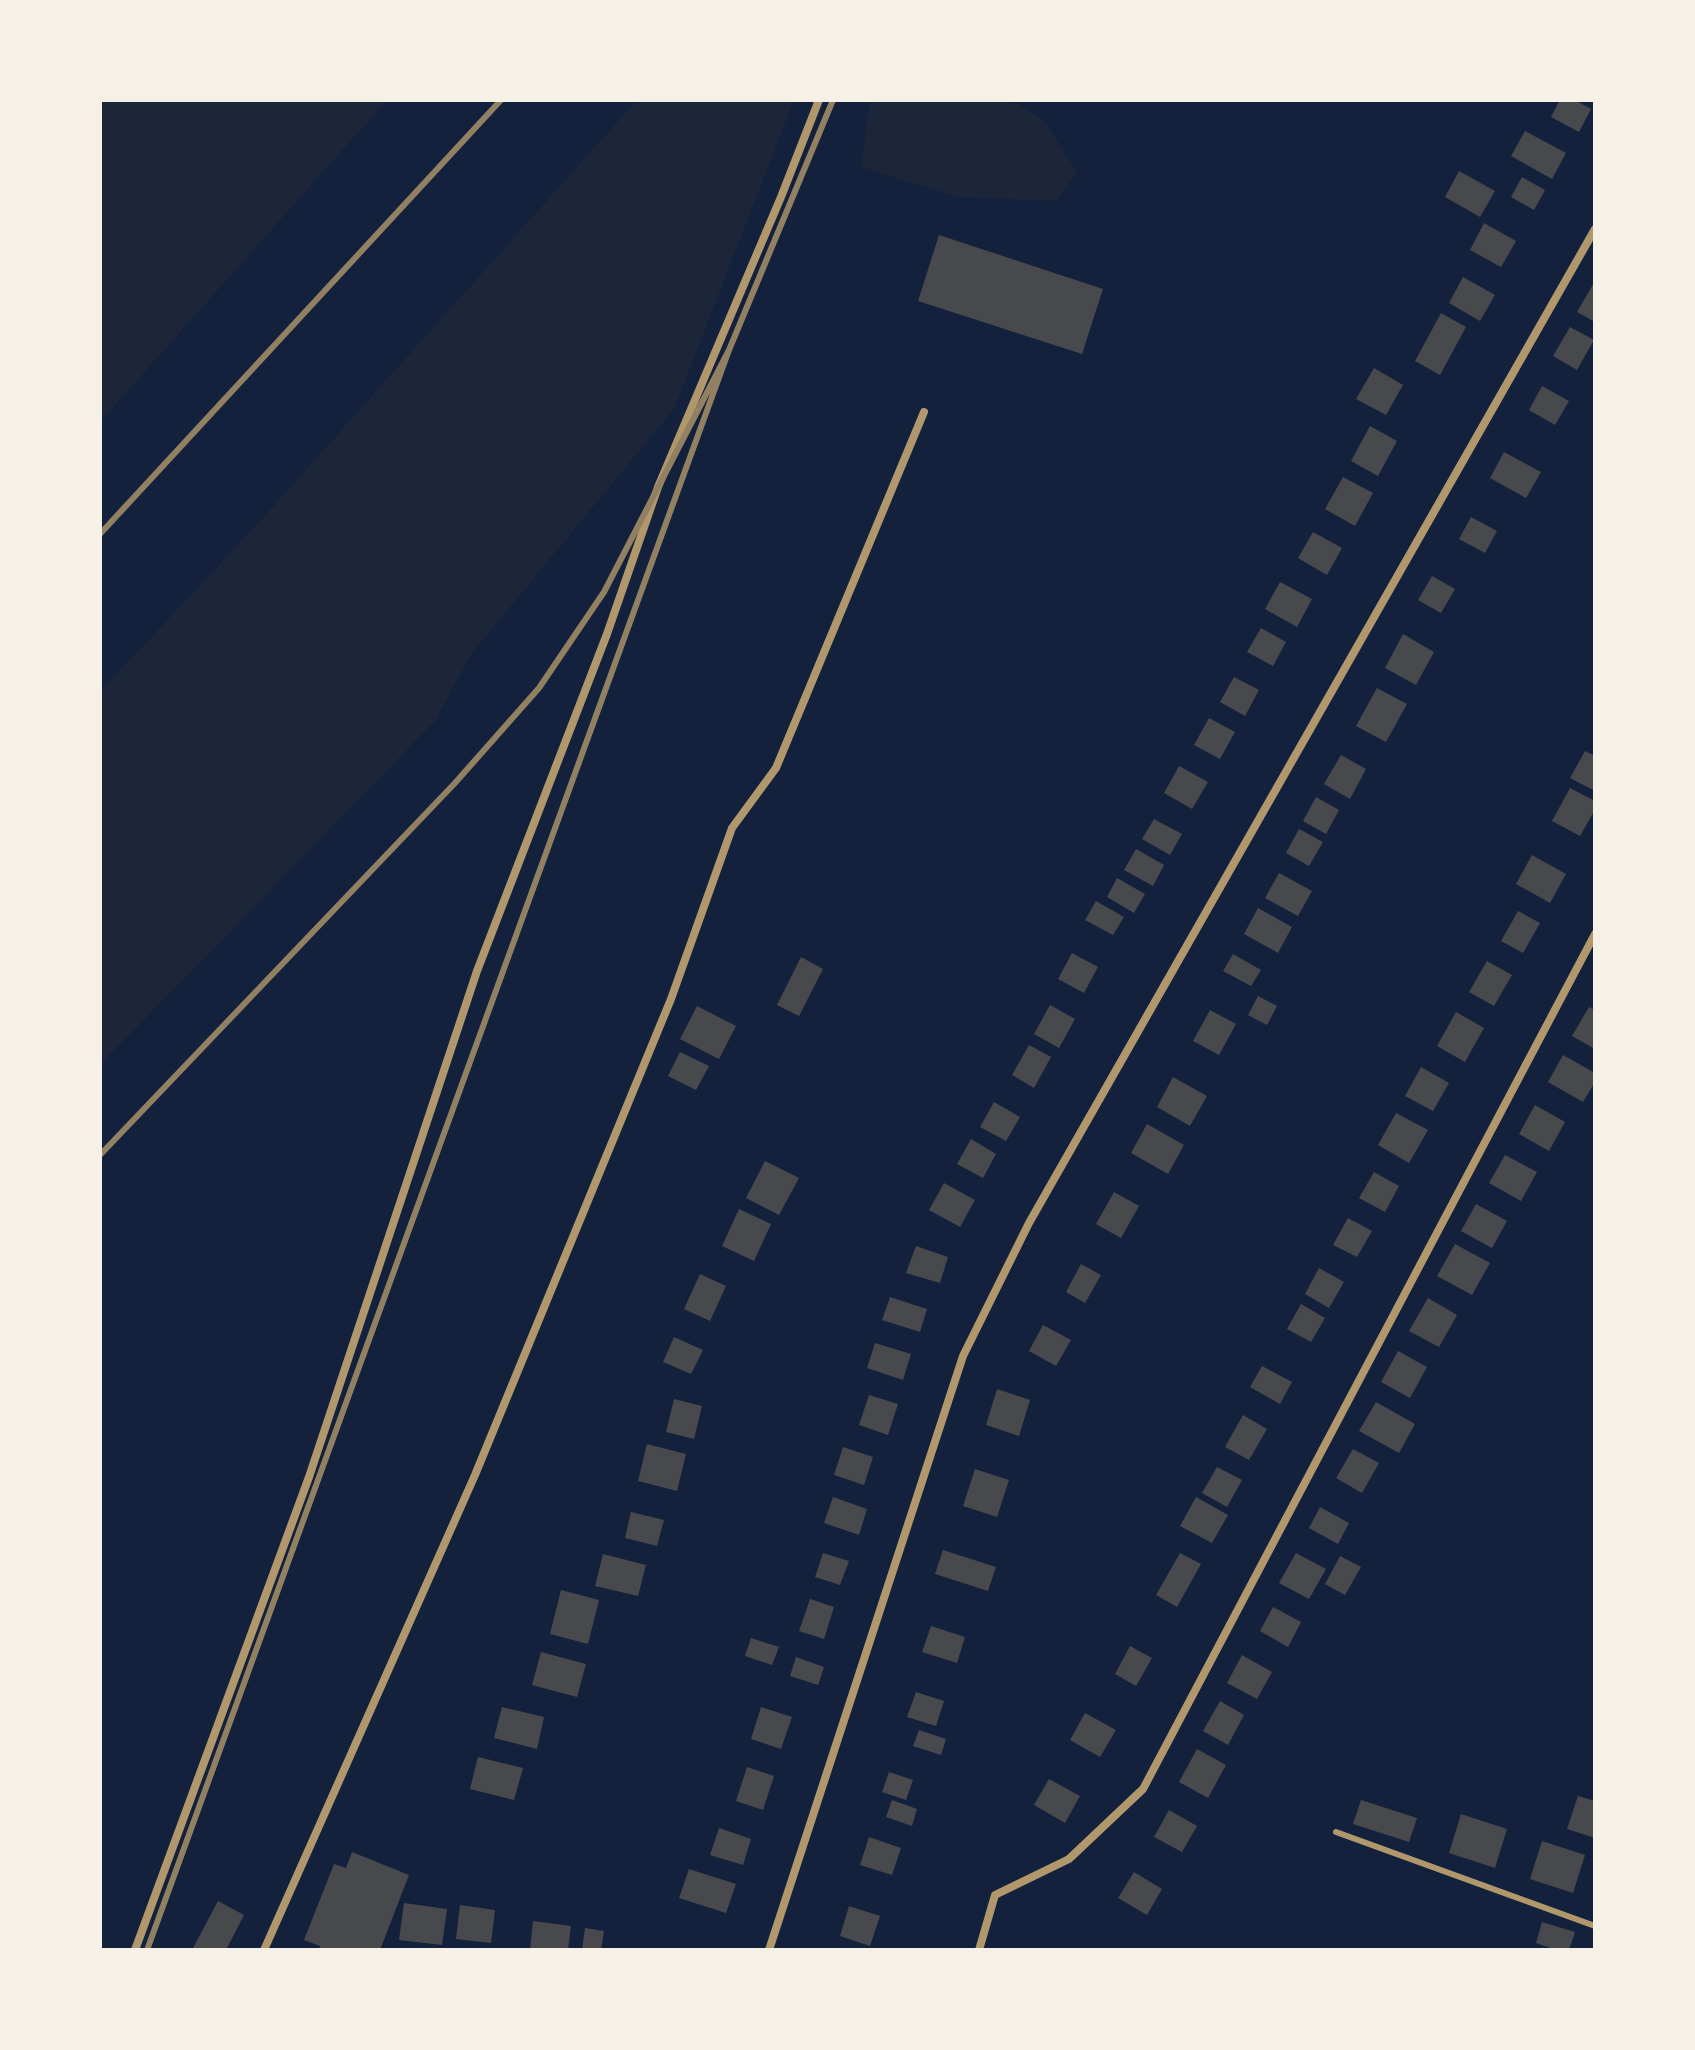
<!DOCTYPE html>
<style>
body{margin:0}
#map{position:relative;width:1695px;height:2050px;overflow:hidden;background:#14213d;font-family:"Nunito Sans",sans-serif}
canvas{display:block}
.frame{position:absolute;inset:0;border:102px solid #f6f1e7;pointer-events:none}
</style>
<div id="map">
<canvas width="1695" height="2050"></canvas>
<div class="frame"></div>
</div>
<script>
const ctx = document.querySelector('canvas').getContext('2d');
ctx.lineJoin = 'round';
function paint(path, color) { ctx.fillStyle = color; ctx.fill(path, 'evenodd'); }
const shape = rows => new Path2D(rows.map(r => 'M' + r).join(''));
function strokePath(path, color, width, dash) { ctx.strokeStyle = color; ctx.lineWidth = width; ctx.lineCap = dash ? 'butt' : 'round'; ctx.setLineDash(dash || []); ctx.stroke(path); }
const green = shape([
 [100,100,387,100,100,422],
 [637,100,794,100,674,409,471,654,435,721,100,1065,100,692,261,520],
 [870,100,1009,100,1043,119,1077,172,1056,201,958,197,861,167]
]);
const building = shape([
 [1560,100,1575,100,1591,109,1579,132,1551,117],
 [1525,131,1566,153,1552,179,1511,156],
 [1459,171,1495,191,1480,217,1445,197],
 [1522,177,1545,190,1534,210,1511,197],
 [1484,223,1516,241,1501,267,1470,250],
 [939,235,1103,289,1082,354,918,301],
 [1463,277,1495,295,1480,321,1449,303],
 [1595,281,1595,322,1577,312],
 [1441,313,1466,327,1440,375,1415,361],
 [1570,327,1594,340,1577,370,1553,356],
 [1374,368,1403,385,1386,415,1356,399],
 [1542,386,1569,401,1555,425,1529,410],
 [1370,426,1397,441,1378,476,1351,461],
 [1504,452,1541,472,1526,498,1490,478],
 [1343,477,1373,493,1355,526,1325,509],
 [1471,517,1497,531,1485,553,1459,539],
 [1313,532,1342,548,1327,575,1298,558],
 [1432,576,1455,589,1441,613,1418,600],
 [1280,582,1312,599,1297,627,1265,609],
 [1261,628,1286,642,1273,666,1247,652],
 [1403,634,1434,652,1416,685,1385,668],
 [1234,677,1259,690,1245,716,1220,702],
 [1377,688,1407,704,1386,742,1356,726],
 [1209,718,1235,732,1220,759,1194,745],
 [1585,751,1595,756,1595,791,1570,778],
 [1341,755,1366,769,1350,799,1324,784],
 [1179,766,1208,782,1192,809,1164,793],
 [1570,788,1595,801,1595,810,1580,836,1552,821],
 [1316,797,1339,810,1326,834,1303,821],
 [1154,819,1182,834,1170,855,1142,839],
 [1299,829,1323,842,1309,866,1286,853],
 [1136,849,1164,865,1153,886,1124,870],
 [1532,855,1566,874,1550,903,1516,884],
 [1279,873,1312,891,1298,916,1265,898],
 [1117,878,1145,894,1134,913,1107,897],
 [1096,901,1124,917,1113,935,1085,920],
 [1258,908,1292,927,1278,953,1244,934],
 [1518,911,1540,923,1523,953,1501,941],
 [1072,953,1098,967,1084,993,1058,979],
 [1233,954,1261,970,1251,986,1223,971],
 [801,957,823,969,799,1016,777,1005],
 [1487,961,1512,975,1494,1006,1469,992],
 [1258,996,1277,1006,1267,1025,1248,1015],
 [1050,1005,1075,1019,1059,1048,1034,1034],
 [697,1006,736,1026,719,1059,680,1039],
 [1589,1007,1595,1010,1595,1049,1572,1036],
 [1210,1010,1236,1024,1219,1055,1193,1041],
 [1456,1012,1484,1028,1465,1062,1437,1046],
 [1029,1045,1051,1057,1034,1088,1012,1075],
 [680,1052,709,1066,696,1090,668,1076],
 [1563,1055,1595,1073,1595,1082,1583,1102,1548,1082],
 [1421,1067,1449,1083,1433,1111,1405,1096],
 [1173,1077,1207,1096,1190,1126,1157,1107],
 [994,1102,1020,1117,1006,1141,980,1127],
 [1535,1105,1565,1122,1549,1151,1519,1134],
 [1396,1113,1428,1130,1409,1163,1378,1145],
 [1147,1124,1184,1145,1168,1174,1131,1153],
 [971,1139,996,1154,983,1178,957,1164],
 [1505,1155,1537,1172,1521,1201,1489,1183],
 [765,1161,799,1178,779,1215,746,1198],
 [1374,1172,1399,1186,1385,1212,1359,1198],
 [944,1183,975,1200,960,1227,929,1210],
 [1114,1192,1139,1206,1121,1238,1096,1224],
 [1476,1204,1507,1221,1492,1248,1461,1231],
 [739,1209,771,1224,754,1261,722,1246],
 [1348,1218,1372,1231,1357,1257,1333,1245],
 [1455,1244,1490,1263,1472,1295,1437,1276],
 [916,1246,948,1257,940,1283,906,1273],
 [1081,1264,1101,1275,1085,1303,1066,1292],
 [1319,1268,1344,1282,1329,1308,1305,1294],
 [700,1274,726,1286,710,1321,684,1309],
 [890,1297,927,1309,920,1332,882,1320],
 [1428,1298,1457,1315,1439,1347,1409,1331],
 [1301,1304,1325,1318,1311,1342,1287,1329],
 [1043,1325,1071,1340,1056,1366,1029,1351],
 [674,1337,703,1350,691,1374,663,1362],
 [875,1343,911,1354,903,1380,867,1368],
 [1398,1351,1427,1367,1410,1398,1381,1382],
 [1262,1366,1292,1382,1280,1404,1250,1387],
 [997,1389,1030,1400,1019,1436,986,1425],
 [869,1395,898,1404,888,1435,859,1425],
 [674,1399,702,1406,694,1439,666,1432],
 [1376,1402,1415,1424,1399,1453,1359,1431],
 [1243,1415,1267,1429,1249,1460,1225,1447],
 [647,1444,686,1454,677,1491,638,1481],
 [843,1447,873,1457,864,1485,834,1475],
 [1353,1449,1379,1463,1362,1493,1336,1478],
 [1217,1467,1242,1480,1227,1507,1202,1493],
 [975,1469,1009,1480,997,1517,963,1506],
 [833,1497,867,1509,859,1535,824,1523],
 [1196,1497,1228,1515,1212,1543,1180,1526],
 [1320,1507,1349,1523,1338,1544,1309,1528],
 [631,1512,664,1520,657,1546,625,1538],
 [943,1550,996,1567,988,1591,935,1574],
 [823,1553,849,1561,840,1585,815,1577],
 [1180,1553,1201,1564,1177,1607,1156,1595],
 [1296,1553,1326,1569,1309,1599,1279,1583],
 [603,1554,646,1565,638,1596,595,1586],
 [1340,1556,1361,1567,1345,1595,1325,1584],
 [561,1590,599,1600,588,1644,550,1634],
 [810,1599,834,1607,824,1639,799,1631],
 [1273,1607,1301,1622,1288,1647,1260,1631],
 [931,1626,965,1637,957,1663,922,1652],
 [751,1638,779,1647,772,1665,745,1656],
 [1130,1646,1152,1658,1136,1686,1115,1674],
 [541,1652,586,1664,577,1697,532,1685],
 [1242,1655,1272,1672,1257,1699,1227,1683],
 [796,1657,824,1667,818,1685,790,1676],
 [916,1692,944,1701,936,1726,907,1717],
 [1220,1701,1244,1715,1228,1745,1203,1731],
 [502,1707,544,1717,537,1749,494,1738],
 [761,1707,792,1717,781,1749,751,1739],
 [1085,1713,1116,1730,1100,1757,1070,1740],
 [919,1730,946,1739,941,1755,913,1746],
 [1197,1749,1226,1765,1208,1798,1179,1782],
 [478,1757,523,1768,514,1800,470,1789],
 [747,1767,774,1776,763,1810,736,1801],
 [889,1772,913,1780,906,1800,882,1792],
 [1049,1779,1080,1796,1065,1823,1034,1805],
 [1578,1796,1595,1801,1595,1838,1567,1829],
 [892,1800,917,1809,912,1826,886,1817],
 [1361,1800,1417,1818,1409,1842,1353,1824],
 [1169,1810,1197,1826,1182,1852,1154,1837],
 [1461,1814,1507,1829,1495,1868,1449,1853],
 [719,1828,751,1839,743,1865,710,1855],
 [869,1837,901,1848,892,1875,860,1865],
 [1542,1841,1585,1855,1573,1893,1530,1879],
 [352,1852,409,1875,380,1950,319,1950,320,1946,304,1940,334,1864,346,1868],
 [689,1869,736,1884,726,1913,679,1898],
 [1134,1872,1162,1889,1147,1915,1118,1898],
 [218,1901,244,1915,226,1950,192,1950],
 [404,1903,447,1909,442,1945,399,1940],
 [460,1905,495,1910,491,1943,456,1939],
 [849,1906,880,1916,870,1946,840,1936],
 [533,1921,571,1926,568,1950,530,1950],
 [1542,1922,1575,1932,1569,1950,1556,1950,1536,1943],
 [585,1928,604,1931,601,1950,582,1950]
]);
const service = shape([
 [1336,1832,1595,1926]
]);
const minor = shape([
 [135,1950,309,1477,477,971,607,634,658,487,781,197,819,100],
 [264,1950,475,1475,671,999,732,828,776,768,924,412],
 [769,1950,963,1356,1029,1223,1595,229],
 [979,1950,995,1895,1069,1859,1143,1789,1595,934]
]);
const rail = shape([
 [729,350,833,100],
 [100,534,501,100],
 [100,1155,455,783,539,688,604,592,729,350,147,1950]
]);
paint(green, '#1d2539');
paint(building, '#48494c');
strokePath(service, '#b1986c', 6);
strokePath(minor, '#b1986c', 8);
strokePath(rail, '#918062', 6);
</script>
